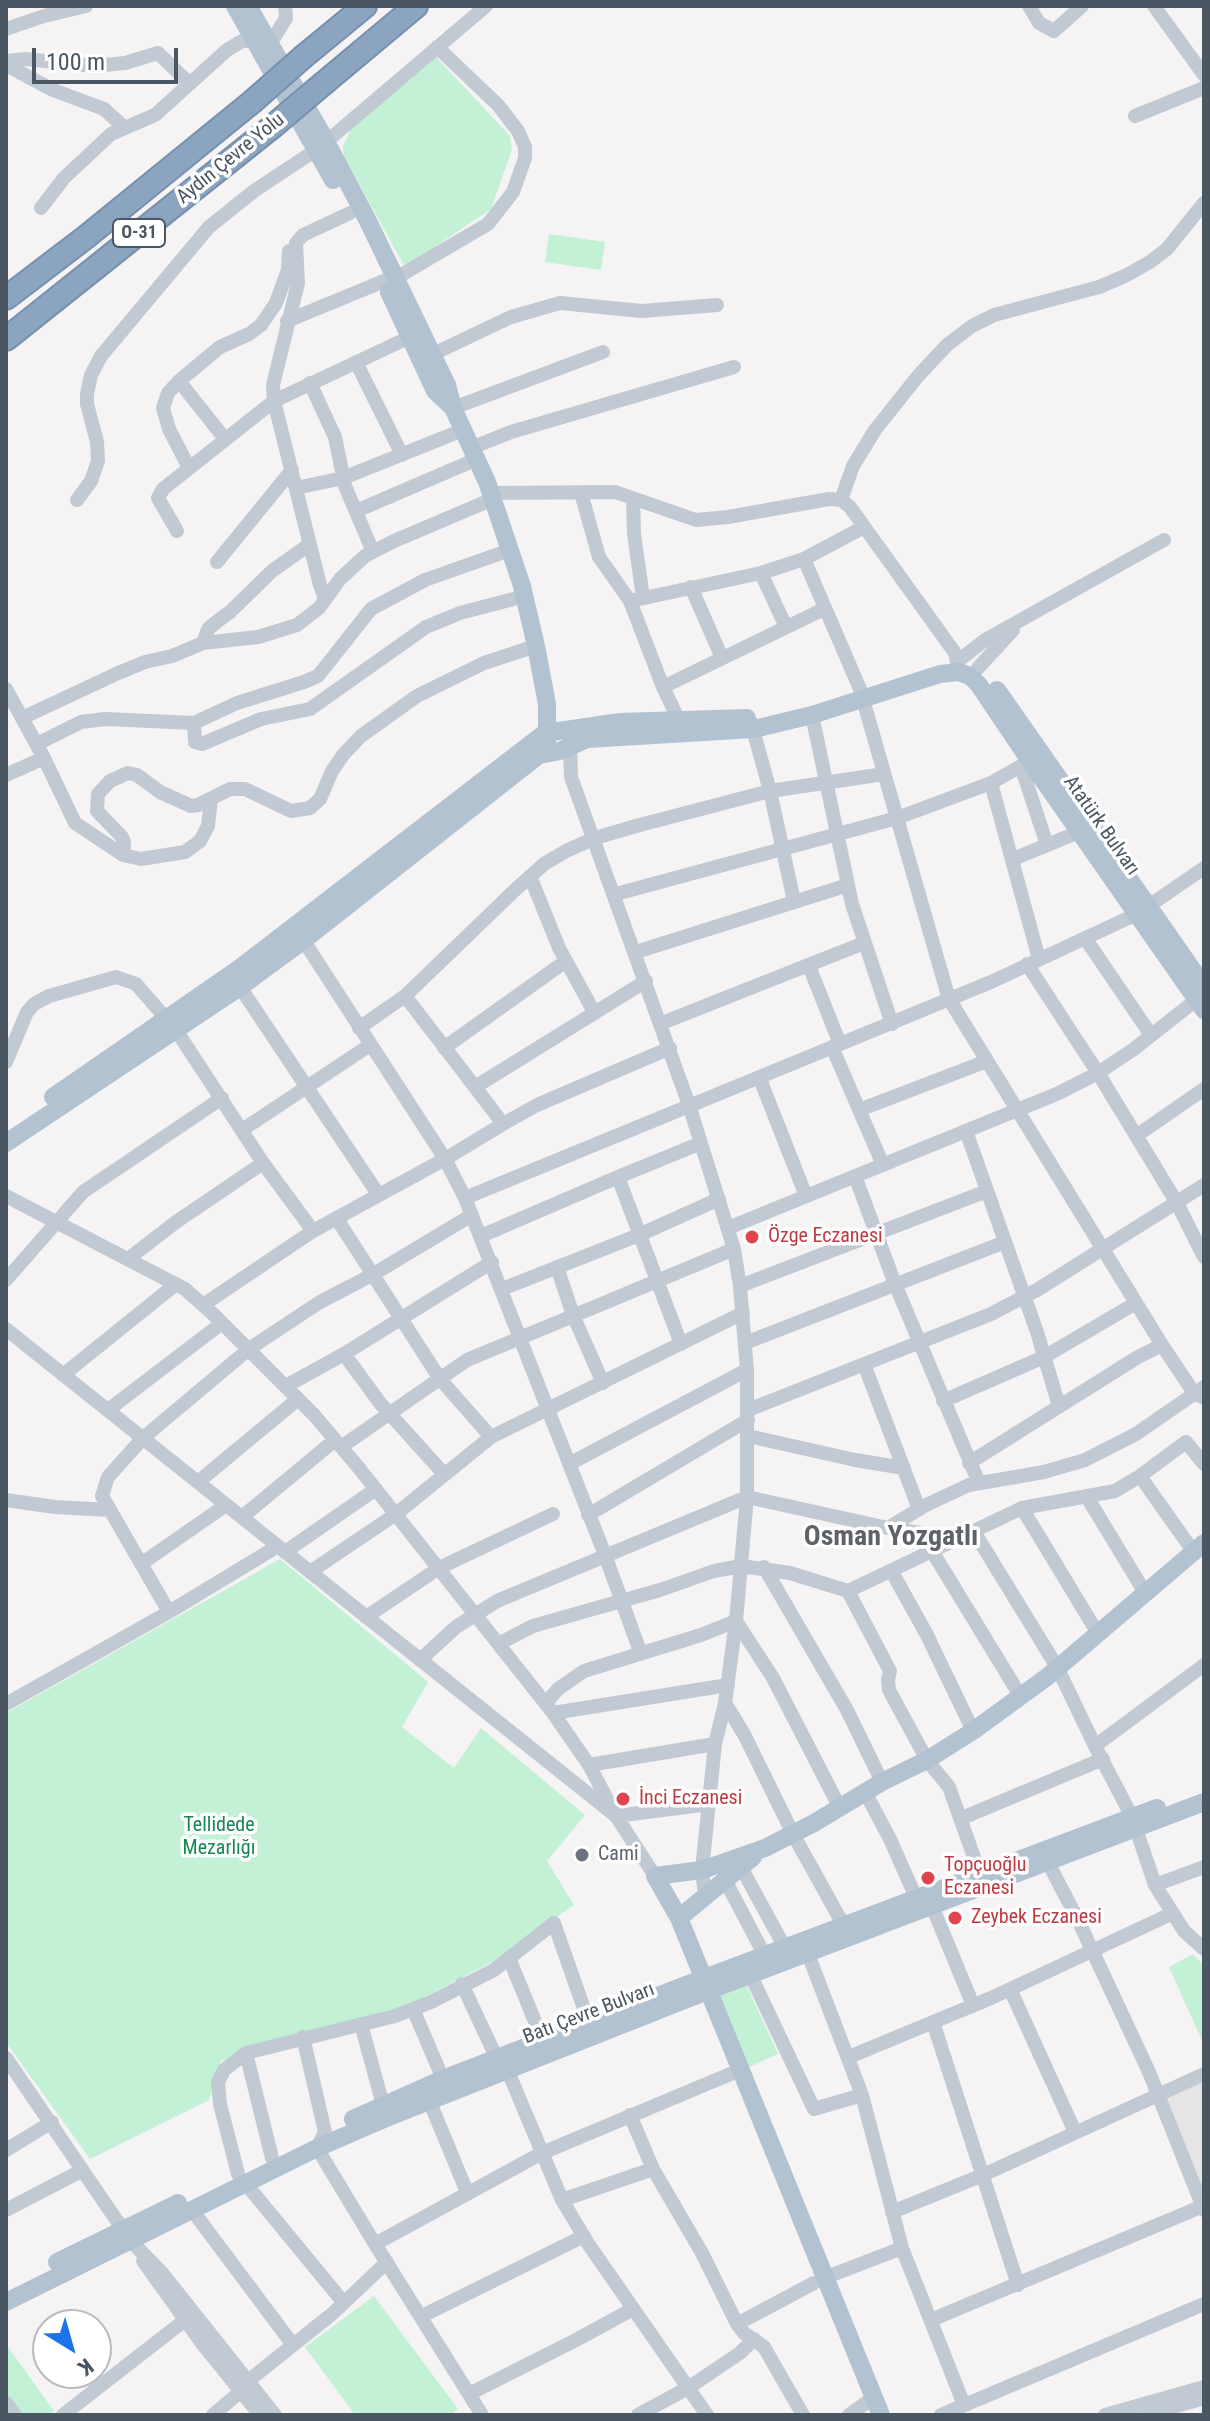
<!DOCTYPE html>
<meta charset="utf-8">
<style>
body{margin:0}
#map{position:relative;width:1210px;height:2421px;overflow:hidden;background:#f5f3f3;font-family:"Roboto Condensed",sans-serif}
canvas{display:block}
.frame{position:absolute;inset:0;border:8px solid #4a5661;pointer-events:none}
.north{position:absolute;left:32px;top:2309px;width:80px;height:80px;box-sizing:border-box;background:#fff;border:2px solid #b7bbc0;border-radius:50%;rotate:143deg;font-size:22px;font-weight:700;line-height:32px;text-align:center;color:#4a5661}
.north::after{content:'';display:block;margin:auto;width:28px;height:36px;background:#1a73e8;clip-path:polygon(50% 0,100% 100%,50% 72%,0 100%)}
.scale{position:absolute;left:32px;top:48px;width:146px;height:36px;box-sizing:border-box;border:4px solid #4a5661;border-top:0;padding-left:10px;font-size:24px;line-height:28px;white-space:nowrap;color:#4a5661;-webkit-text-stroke:6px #fff;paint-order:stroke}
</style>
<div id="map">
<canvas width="1210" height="2421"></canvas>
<div class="frame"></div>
<div class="north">K</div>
<div class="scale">100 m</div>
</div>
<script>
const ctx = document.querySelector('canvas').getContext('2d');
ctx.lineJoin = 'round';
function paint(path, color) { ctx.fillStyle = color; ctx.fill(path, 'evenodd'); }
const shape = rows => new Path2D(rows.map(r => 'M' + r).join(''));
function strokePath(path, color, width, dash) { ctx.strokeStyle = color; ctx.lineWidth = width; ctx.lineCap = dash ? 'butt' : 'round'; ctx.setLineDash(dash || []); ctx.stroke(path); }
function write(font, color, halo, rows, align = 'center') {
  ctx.font = font + ' "Roboto Condensed",sans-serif'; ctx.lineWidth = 7; ctx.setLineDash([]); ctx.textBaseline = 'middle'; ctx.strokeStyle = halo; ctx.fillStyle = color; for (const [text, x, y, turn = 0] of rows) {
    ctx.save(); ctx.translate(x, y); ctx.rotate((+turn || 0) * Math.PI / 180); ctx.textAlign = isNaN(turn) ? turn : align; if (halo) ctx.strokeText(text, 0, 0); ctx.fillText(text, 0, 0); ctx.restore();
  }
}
const education = shape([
 [1204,2080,1204,2196,1165,2097]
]);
const green = shape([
 [436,57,510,136,512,150,491,209,405,267,344,157,343,146,351,129],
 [549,234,605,242,601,270,545,262],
 [280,1559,428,1682,402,1727,454,1768,481,1728,585,1815,547,1861,574,1905,492,1962,396,2012,279,2041,221,2061,209,2100,90,2159,6,2042,6,1713],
 [1193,1954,1204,1966,1204,2045,1169,1967],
 [745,1982,778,2054,745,2069,712,1996],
 [374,2296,458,2409,450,2415,355,2415,305,2347],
 [6,2344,54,2411,49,2415,23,2415,6,2393]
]);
const minor = shape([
 [1029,6,1039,23,1054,31,1082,6],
 [1154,6,1204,75],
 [6,29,44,16,86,6],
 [270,44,286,18,285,6],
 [6,61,26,59,93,66,125,63,158,53,190,84],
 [6,65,53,90,104,109,125,128],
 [1135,116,1204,88],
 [326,142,486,6],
 [41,208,64,178,111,134,155,115,227,50,242,41,254,41],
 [396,278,488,224,513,192,525,158,525,147,518,131,498,105,437,47],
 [287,321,384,281],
 [433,354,511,317,560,303,642,311,717,305],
 [356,362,402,455],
 [179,381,225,439],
 [310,383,335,437,345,486,373,552],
 [453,408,603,352],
 [471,448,511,432,734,367],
 [189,468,169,429,163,408,168,393,179,381,220,347,249,334,261,325,276,303,288,270,289,251],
 [296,488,343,478,463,430],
 [491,493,615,492,696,520,728,517,829,499,841,500],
 [581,493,599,557,630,601,663,687,682,727],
 [633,499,634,534,643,598],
 [77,500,91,481,98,461,97,442,87,404,87,394,91,375,101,356,209,227,254,191,316,150],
 [356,511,477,459],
 [177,531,158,498,163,489,274,401,410,337],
 [804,559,860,689,949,999,1162,1345,1194,1393,1204,1398],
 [217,562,292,470],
 [761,573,786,627],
 [691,587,722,658],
 [325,599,320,585,274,401,273,385,298,283,296,243,303,235,350,213],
 [630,601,761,573,804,559,864,527],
 [203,643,258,637,297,625,319,608,340,579,365,556,394,541,493,499],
 [958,661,985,640,1164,540],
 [978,668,1013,630],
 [959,672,955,653,850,507,841,500,853,466,875,430,918,376,947,345,972,326,994,315,1099,287,1125,276,1150,262,1167,249,1204,203],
 [663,687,824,609],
 [6,689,44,758,75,823,123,855,141,859,185,852,200,841,208,826,211,799],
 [812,715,852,904,892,1024],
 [22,718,116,674,145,662,172,656,203,643,208,629,219,620,230,612,272,571,310,544],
 [751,722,770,791,794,901],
 [194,723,195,742,202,744,261,719,310,709,426,627,460,613,525,596],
 [37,744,81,722,105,719,194,723,237,703,304,682,318,676,371,609,425,580,510,550],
 [570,745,571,777,689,1105,734,1249,740,1286,747,1370,747,1497,736,1621,725,1703,715,1744,702,1870,705,1896],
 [1021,766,1047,845],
 [6,775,44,758],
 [991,783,1021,766,1030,764],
 [123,855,124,842,122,837,97,811,98,794,110,781,128,773,137,775,160,792,191,806,198,805,230,789,245,789,291,811,310,808,320,799,332,771,343,755,361,736,417,696,484,663,536,646],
 [1013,859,1079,832],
 [530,876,559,948,594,1012],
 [616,894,897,818,991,783,1039,959],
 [300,935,445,1159,465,1198,605,1555,641,1654],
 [1085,938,1151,1035],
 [636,952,848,885],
 [1027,964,1098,1073,1177,1203,1204,1257],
 [809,966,840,1044],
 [240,987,378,1194],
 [405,996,475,1087],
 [662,1023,864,943],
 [359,1028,405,996,515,890,544,864,566,851,595,838,636,826,770,791,884,774],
 [832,1047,883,1165],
 [444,1048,566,961],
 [6,1062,27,1012,34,1004,49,996,116,977,136,984,176,1030,263,1163,313,1231],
 [760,1079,806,1196],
 [859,1110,987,1061],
 [503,1124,475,1087,646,981],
 [242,1130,370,1045],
 [966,1131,1037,1332,1059,1406],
 [1136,1136,1204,1089],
 [855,1176,895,1284,979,1483],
 [618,1177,701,1143],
 [6,1196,185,1289,213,1314,314,1415,359,1468,553,1713,728,1685],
 [465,1198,991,982,1137,914,1204,868],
 [728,1228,1059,1093,1098,1073,1134,1049,1196,1000],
 [481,1236,618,1177,681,1344],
 [128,1259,176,1222,263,1163],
 [557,1267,573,1315,603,1383],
 [6,1280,83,1192,222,1098],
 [740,1286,987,1191],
 [502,1289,639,1235,719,1199],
 [203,1305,313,1231,445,1159,503,1124,537,1105,670,1048],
 [6,1329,616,1816,655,1876],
 [745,1343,1005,1242],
 [344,1354,380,1403,444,1474],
 [864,1364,919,1509],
 [63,1375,176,1284],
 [286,1386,344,1354,492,1262],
 [943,1401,1044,1357,1136,1303],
 [108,1410,222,1323],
 [748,1410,991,1314,1037,1290,1204,1185],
 [748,1436,855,1460,904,1468],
 [491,1437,743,1313],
 [341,1447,467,1360,734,1249],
 [969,1463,1138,1357,1162,1345],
 [569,1464,747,1370],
 [1140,1476,1186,1442,1204,1464],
 [198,1482,298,1399],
 [1087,1497,1144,1591],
 [6,1500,55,1507,110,1510],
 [1022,1508,1097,1632],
 [588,1515,748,1420],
 [242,1517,335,1440],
 [888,1528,921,1533,1021,1697],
 [973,1530,1057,1667,1095,1746],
 [285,1552,376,1489],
 [141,1564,226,1505],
 [764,1567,847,1710,882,1782],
 [310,1572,396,1514,491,1437,440,1379,337,1219],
 [892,1572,927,1635,973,1731],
 [848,1591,890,1671,888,1680,889,1690,927,1760,949,1787,980,1874,988,1882],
 [169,1612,102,1496,108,1477,143,1438,249,1349,320,1302,372,1275,472,1215],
 [366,1617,439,1568,553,1514],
 [500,1643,533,1626,660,1590,714,1571,741,1566,790,1573,848,1591,1022,1508,1115,1491,1140,1476,1193,1551],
 [420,1660,456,1627,497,1601,747,1497,888,1528,926,1505,969,1485,1044,1472,1085,1460,1136,1434,1204,1387],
 [1204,1665,1095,1746,1132,1817,1155,1885,1184,1931,1204,1949],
 [546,1703,558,1689,584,1671,701,1635,736,1621,773,1678,840,1808],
 [725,1703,745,1736,793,1834,844,1926],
 [6,1704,169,1612,278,1546],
 [553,1713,589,1765],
 [865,1792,890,1839,917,1900,932,1906,973,2005],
 [709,1804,616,1816,589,1765,715,1744],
 [962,1818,1103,1759],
 [1043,1853,1078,1920,1149,2072,1204,2210],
 [741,1867,785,1948],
 [725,1880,765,1956],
 [1155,1885,1204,1867],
 [808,1954,862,2095,902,2248,964,2405],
 [509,1958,543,2041],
 [751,1976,814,2109,862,2095],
 [462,1984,497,2059,507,2069,562,2200,589,2245,707,2415],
 [1010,1989,1075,2132],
 [413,2009,443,2079],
 [933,2022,1018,2285],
 [361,2024,383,2105],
 [303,2037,325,2132,317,2148,375,2244,542,2153,740,2070],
 [246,2053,272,2158],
 [849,2057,991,1998,1171,1914],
 [6,2058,130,2240,163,2274,275,2415],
 [429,2100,467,2192],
 [630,2115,653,2169,702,2253,737,2324,744,2333,764,2347,803,2415],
 [6,2150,52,2122],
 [238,2174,220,2104,218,2082,224,2070,246,2053,395,2016,431,2002,494,1970,554,1923,589,2023],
 [983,2175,1204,2074],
 [246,2184,344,2303],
 [562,2200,653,2169],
 [6,2210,81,2171],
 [192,2210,293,2345],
 [892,2212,983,2175],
 [375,2244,482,2415],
 [143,2261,201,2342,260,2415],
 [824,2278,902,2248],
 [422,2316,584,2236],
 [931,2320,1203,2206],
 [737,2324,814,2283],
 [469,2394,576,2340,633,2309],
 [6,2403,15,2415],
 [63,2415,185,2320],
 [213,2415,240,2392,248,2381,332,2314,387,2262],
 [638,2415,688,2388,740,2353,754,2339],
 [849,2415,873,2398],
 [941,2415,1204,2304],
 [1105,2415,1204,2387],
 [1146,2415,1204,2398]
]);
const major = shape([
 [235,6,333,180],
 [248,6,322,134,367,219,447,385,453,408,487,482,522,586,536,646,547,704,547,744],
 [389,292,435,391,453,408],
 [997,690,1204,986],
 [53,1097,240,968,545,733,620,722,747,718],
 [6,1143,240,987,304,940,539,755,560,751,587,739,754,729,812,715,940,674,959,672,970,676,979,685,1032,764,1204,1010],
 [655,1876,702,1870,765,1848,814,1823,882,1782,927,1760,973,1731,1047,1677,1204,1543],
 [655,1876,679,1918,881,2415],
 [679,1918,753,1857],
 [353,2119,443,2079,694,1982,1157,1808],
 [57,2262,178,2203],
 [6,2302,317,2148,384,2119,700,1994,1204,1802]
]);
const highway = shape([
 [303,57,365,6],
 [324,83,416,6],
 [6,298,86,237,252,102],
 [6,339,272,127]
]);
const highwayBridge = shape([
 [252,102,303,57],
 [272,127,324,83]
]);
const markers = [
 [752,1237,8,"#e0444e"],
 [623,1799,8,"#e0444e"],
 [582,1855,8,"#6b7280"],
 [928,1878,8,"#e0444e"],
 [955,1918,8,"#e0444e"]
];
const shields = [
 [139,233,52]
];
const shieldNames = [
 ["O-31",139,233]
];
const streetNames = [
 ["Aydın Çevre Yolu",231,159,-39],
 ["Atatürk Bulvarı",1101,826,55],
 ["Batı Çevre Bulvarı",589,2014,-21]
];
const healthNames = [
 ["Özge Eczanesi",768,1237],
 ["İnci Eczanesi",639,1799],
 ["Topçuoğlu",944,1866],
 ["Eczanesi",944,1889],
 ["Zeybek Eczanesi",971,1918]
];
const parkNames = [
 ["Tellidede",219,1826],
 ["Mezarlığı",219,1849]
];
const worshipNames = [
 ["Cami",598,1855]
];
const districtNames = [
 ["Osman Yozgatlı",891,1538]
];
paint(education, '#e6e4e5');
paint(green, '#c3f1d5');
strokePath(highway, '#7690ad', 26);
strokePath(minor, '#c1cad2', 14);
strokePath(major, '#b3c2d1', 18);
strokePath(highway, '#8ba5c1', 22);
strokePath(highwayBridge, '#7690ad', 26, []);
strokePath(highwayBridge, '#8ba5c1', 22);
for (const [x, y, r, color] of markers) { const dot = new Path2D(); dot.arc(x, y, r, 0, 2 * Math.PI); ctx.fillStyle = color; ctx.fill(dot); strokePath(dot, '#fff', 3); }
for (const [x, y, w] of shields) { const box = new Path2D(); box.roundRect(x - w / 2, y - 14, w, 28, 6); ctx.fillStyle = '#fff'; ctx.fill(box); strokePath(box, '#4a5661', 2); }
write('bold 18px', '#4a5661', null, shieldNames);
write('20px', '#4a5661', '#fff', streetNames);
write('20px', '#be3a42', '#fff', healthNames, 'left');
write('20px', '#17864f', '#fff', parkNames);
write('20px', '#5b616d', '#fff', worshipNames, 'left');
write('bold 28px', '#5f6368', '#fff', districtNames);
</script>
